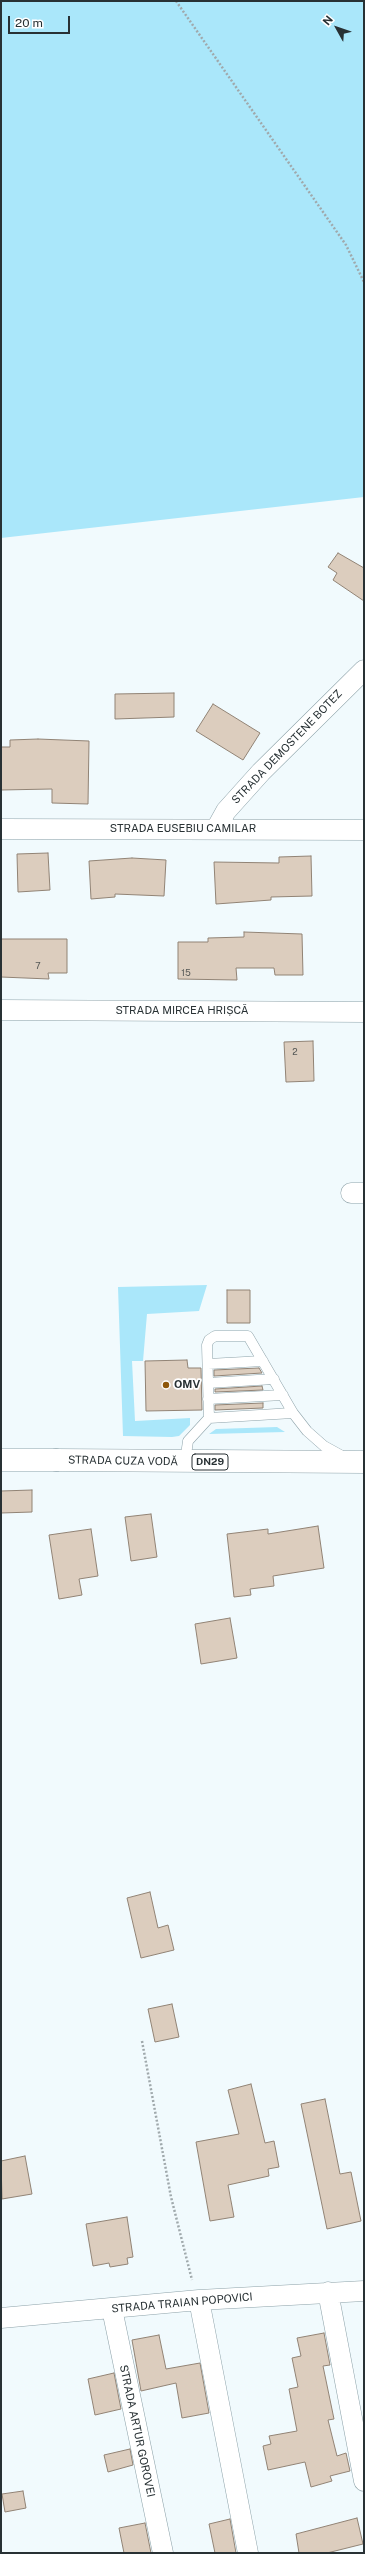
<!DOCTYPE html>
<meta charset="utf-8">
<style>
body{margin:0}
#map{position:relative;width:365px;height:2554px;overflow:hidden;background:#f1fafd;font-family:"Public Sans",sans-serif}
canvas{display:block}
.frame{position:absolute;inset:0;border:2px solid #283134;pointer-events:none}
.north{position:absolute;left:317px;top:8px;width:40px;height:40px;-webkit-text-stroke:3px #fff;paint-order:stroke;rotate:310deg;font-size:11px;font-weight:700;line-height:16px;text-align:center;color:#283134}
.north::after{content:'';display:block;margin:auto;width:14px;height:18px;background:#283134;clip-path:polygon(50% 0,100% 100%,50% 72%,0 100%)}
.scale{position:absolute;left:8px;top:16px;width:62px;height:18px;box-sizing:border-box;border:2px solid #283134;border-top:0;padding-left:5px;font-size:12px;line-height:14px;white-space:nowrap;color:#283134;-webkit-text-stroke:3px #fff;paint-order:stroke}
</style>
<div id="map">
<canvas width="365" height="2554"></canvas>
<div class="frame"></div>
<div class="north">N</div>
<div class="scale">20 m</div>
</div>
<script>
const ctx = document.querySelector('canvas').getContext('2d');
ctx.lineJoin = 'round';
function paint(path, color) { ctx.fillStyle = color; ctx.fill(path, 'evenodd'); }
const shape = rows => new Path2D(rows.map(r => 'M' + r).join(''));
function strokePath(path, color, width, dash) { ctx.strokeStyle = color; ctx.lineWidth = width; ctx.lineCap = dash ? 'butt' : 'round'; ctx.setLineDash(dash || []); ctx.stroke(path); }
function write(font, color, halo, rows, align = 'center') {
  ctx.font = font + ' "Public Sans",sans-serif'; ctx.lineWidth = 3.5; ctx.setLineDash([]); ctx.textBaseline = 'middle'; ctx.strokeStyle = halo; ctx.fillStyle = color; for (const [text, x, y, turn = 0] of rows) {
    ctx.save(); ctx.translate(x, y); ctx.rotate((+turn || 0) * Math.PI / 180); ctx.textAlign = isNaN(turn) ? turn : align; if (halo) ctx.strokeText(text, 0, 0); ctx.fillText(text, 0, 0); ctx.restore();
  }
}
const green = shape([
 [1,1,364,1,364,497,1,538],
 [207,1285,199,1311,147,1314,143,1361,132,1361,135,1421,190,1418,190,1425,179,1436,172,1437,123,1436,118,1287],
 [277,1427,285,1432,209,1434,216,1429]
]);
const building = shape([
 [338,553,364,568,364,601,333,580,337,573,328,567,338,553],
 [174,693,174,717,115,719,115,694,174,693],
 [213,704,260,733,243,760,196,731,213,704],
 [38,739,89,741,88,804,52,803,52,789,1,790,1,747,10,747,10,740,38,739],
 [48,853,50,890,18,892,17,854,48,853],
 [311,856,312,896,271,897,271,900,216,904,214,862,279,863,279,857,311,856],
 [132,858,166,860,164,896,115,894,115,897,91,899,89,861,132,858],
 [244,932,302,934,303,975,275,975,274,968,236,968,237,980,178,979,178,942,208,942,208,938,244,937,244,932],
 [1,939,67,939,67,973,48,973,49,979,1,977,1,939],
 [313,1041,314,1081,286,1082,284,1042,313,1041],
 [227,1290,250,1290,250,1323,227,1323,227,1290],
 [187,1360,188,1368,201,1368,202,1410,146,1411,145,1361,187,1360],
 [259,1368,262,1373,214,1376,214,1370,259,1368],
 [262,1386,263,1390,215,1392,215,1389,262,1386],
 [263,1403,263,1408,215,1410,215,1405,263,1403],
 [32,1490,32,1512,1,1513,1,1491,32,1490],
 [151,1514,157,1557,131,1561,125,1517,151,1514],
 [318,1526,324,1568,273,1576,274,1586,250,1589,251,1595,234,1597,227,1534,268,1529,268,1534,318,1526],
 [91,1529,98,1576,79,1579,82,1595,59,1599,49,1535,91,1529],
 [230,1618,237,1658,201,1664,195,1624,230,1618],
 [150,1892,158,1928,168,1925,174,1950,141,1958,127,1898,150,1892],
 [172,2004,179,2037,155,2042,148,2009,172,2004],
 [251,2084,265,2143,274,2141,279,2167,268,2169,269,2176,228,2185,234,2217,210,2221,196,2142,239,2134,228,2090,251,2084],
 [325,2099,340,2174,351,2172,361,2221,327,2229,301,2104,325,2099],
 [25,2156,32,2194,2,2199,1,2161,25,2156],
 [127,2217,133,2257,127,2258,128,2264,110,2267,109,2263,93,2266,86,2224,127,2217],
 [324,2333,330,2365,323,2366,334,2419,328,2420,337,2456,346,2453,350,2471,330,2476,332,2481,311,2487,305,2462,268,2470,263,2446,271,2444,269,2436,297,2431,289,2389,298,2387,292,2358,301,2356,297,2338,324,2333],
 [159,2335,166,2369,200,2363,209,2413,182,2418,176,2383,141,2391,132,2340,159,2335],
 [114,2373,121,2409,95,2415,88,2379,114,2373],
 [130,2449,133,2465,108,2472,104,2455,130,2449],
 [23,2491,26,2508,5,2512,2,2494,23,2491],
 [357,2518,363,2544,327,2553,299,2553,296,2534,357,2518],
 [230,2519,236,2553,215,2553,209,2524,230,2519],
 [145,2523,151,2553,124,2553,119,2528,145,2523]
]);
const path = shape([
 [176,1,346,245,364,282],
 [142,2041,171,2197,192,2280]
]);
const service = shape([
 [208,1364,263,1361],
 [208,1383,274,1379],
 [208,1399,283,1395],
 [209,1418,207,1345,209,1340,215,1336,248,1336,293,1413],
 [185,1462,188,1441,209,1418,293,1413,307,1431,324,1446,344,1457]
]);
const minor = shape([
 [1,829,364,830],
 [216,829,226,811,261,772,364,670],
 [1,1010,364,1012],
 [351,1193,364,1193],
 [328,2292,364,2481],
 [199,2300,248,2553],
 [112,2309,163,2553],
 [1,2318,199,2300,364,2291]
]);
const primary = shape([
 [1,1460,56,1460]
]);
const trunk = shape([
 [56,1460,364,1462]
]);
const markers = [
 [166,1385,4,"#8e570b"]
];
const numberNames = [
 ["7",38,966],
 ["15",186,973],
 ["2",295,1052]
];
const shields = [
 [210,1462,36]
];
const shieldNames = [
 ["DN29",210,1462]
];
const streetNames = [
 ["STRADA DEMOSTENE BOTEZ",287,747,-46],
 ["STRADA EUSEBIU CAMILAR",183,829],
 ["STRADA MIRCEA HRIȘCĂ",182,1011],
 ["STRADA CUZA VODĂ",123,1461,1],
 ["STRADA TRAIAN POPOVICI",182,2303,-5],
 ["STRADA ARTUR GOROVEI",137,2431,78]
];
const poiNames = [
 ["OMV",174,1385]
];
paint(green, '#aae7fa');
paint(building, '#dccdbe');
strokePath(building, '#918375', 1);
strokePath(service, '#8da2a9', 11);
strokePath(minor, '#8da2a9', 21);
strokePath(primary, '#8da2a9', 23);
strokePath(trunk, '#8da2a9', 23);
strokePath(path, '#a0a9ac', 2.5, [2, 2]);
strokePath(service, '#fff', 10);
strokePath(minor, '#fff', 20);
strokePath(primary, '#fff', 22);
strokePath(trunk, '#fff', 22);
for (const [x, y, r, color] of markers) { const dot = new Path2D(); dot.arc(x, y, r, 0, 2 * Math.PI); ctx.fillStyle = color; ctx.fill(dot); strokePath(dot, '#fff', 1.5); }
write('9px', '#555856', null, numberNames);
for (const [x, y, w] of shields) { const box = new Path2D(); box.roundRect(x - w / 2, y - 8, w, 16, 3); ctx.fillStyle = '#fff'; ctx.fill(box); strokePath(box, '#283134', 1); }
write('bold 10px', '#283134', null, shieldNames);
write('11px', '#283134', '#fff', streetNames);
write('bold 11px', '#283134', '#fff', poiNames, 'left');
</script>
